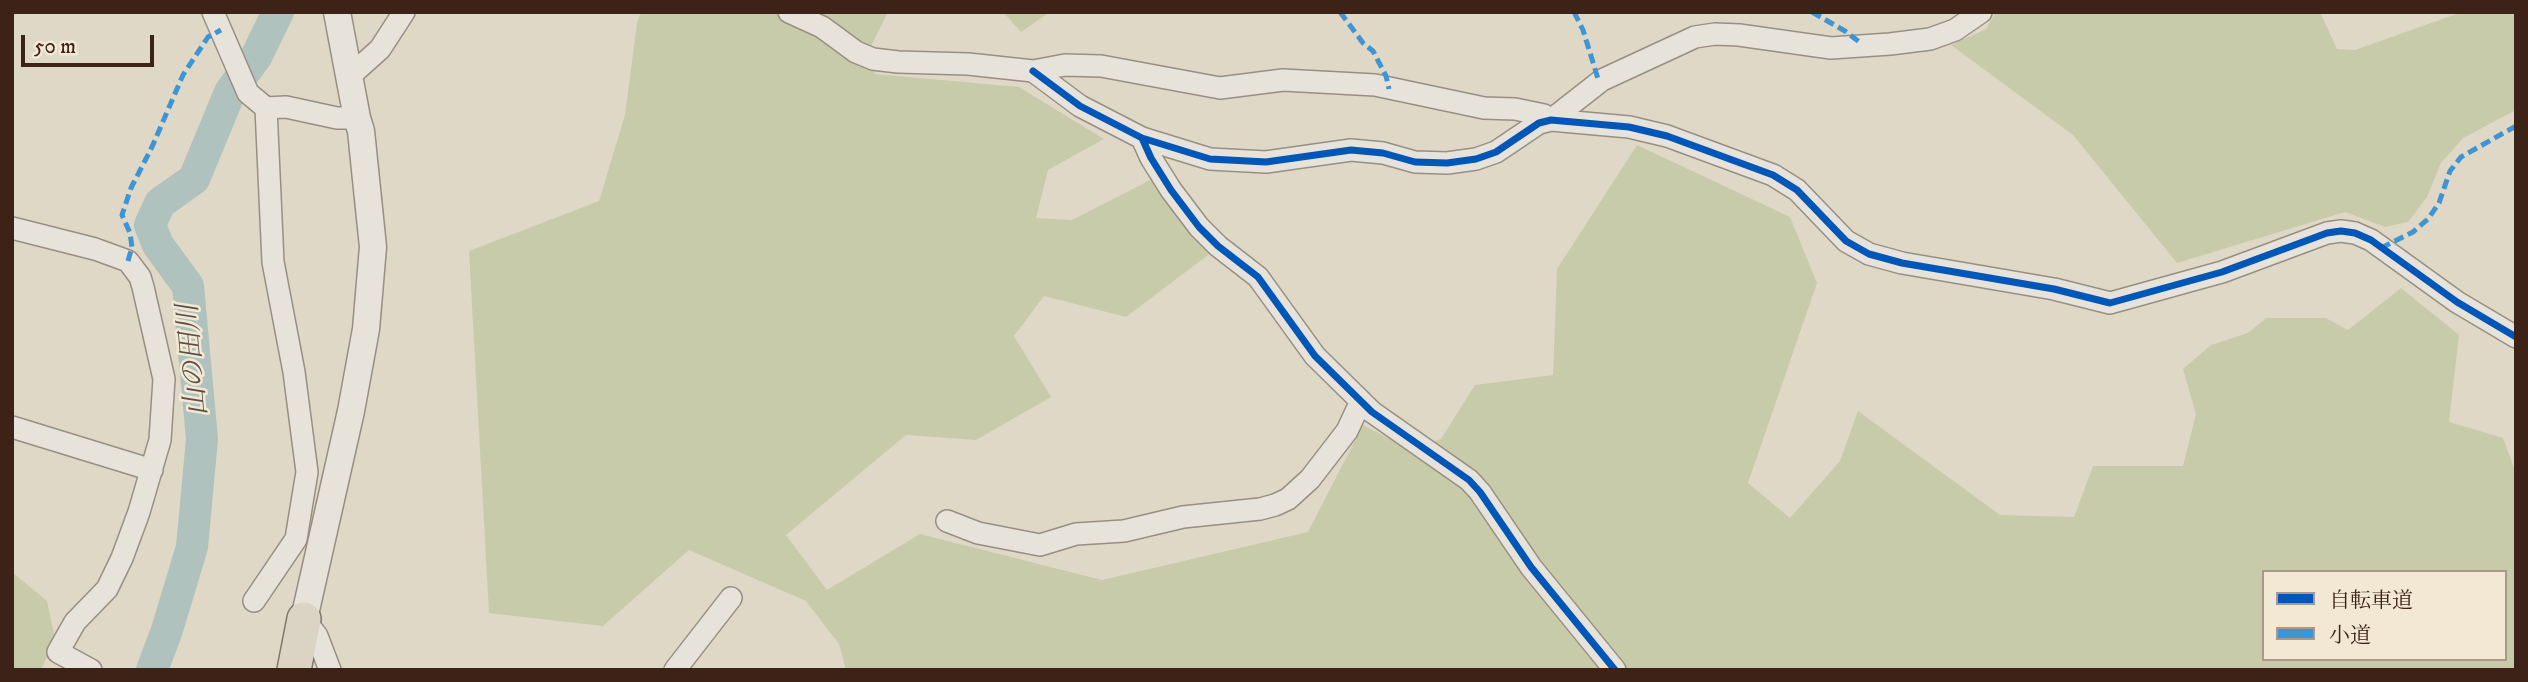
<!DOCTYPE html>
<meta charset="utf-8">
<style>
body{margin:0}
#map{position:relative;width:2528px;height:682px;overflow:hidden;background:#e0d8c6;font-family:"IM FELL DW Pica","Noto Serif JP",serif}
canvas{display:block}
.frame{position:absolute;inset:0;border:14px solid #3c2217;pointer-events:none}
.legend{position:absolute;left:2262px;top:570px;width:245px;height:91px;box-sizing:border-box;background:#f2e8d3;border:2px solid #a99988;margin:0;padding:9px 12px;list-style:none;font-size:21px;color:#3c2217}
.legend li{display:flex;align-items:center;gap:14px;height:35px}
.legend b{width:35px;border:2px solid #a99988}
.scale{position:absolute;left:21px;top:35px;width:133px;height:32px;box-sizing:border-box;border:4px solid #3c2217;border-top:0;padding-left:9px;font-size:21px;line-height:24px;white-space:nowrap;color:#3c2217;-webkit-text-stroke:5px #f2e8d3;paint-order:stroke}
</style>
<div id="map">
<canvas width="2528" height="682"></canvas>
<div class="frame"></div>
<ul class="legend">
<li><b style="height:9px;background:#0057b8"></b>自転車道</li>
<li><b style="height:9px;background:#3f95d4"></b>小道</li>
</ul>
<div class="scale">50 m</div>
</div>
<script>
const ctx = document.querySelector('canvas').getContext('2d');
ctx.lineJoin = 'round';
function paint(path, color) { ctx.fillStyle = color; ctx.fill(path, 'evenodd'); }
const shape = rows => new Path2D(rows.map(r => 'M' + r).join(''));
function strokePath(path, color, width, dash) { ctx.strokeStyle = color; ctx.lineWidth = width; ctx.lineCap = dash ? 'butt' : 'round'; ctx.setLineDash(dash || []); ctx.stroke(path); }
function write(font, color, halo, rows, align = 'center') {
  ctx.font = font + ' "IM FELL DW Pica","Noto Serif JP",serif'; ctx.lineWidth = 5; ctx.setLineDash([]); ctx.textBaseline = 'middle'; ctx.strokeStyle = halo; ctx.fillStyle = color; for (const [text, x, y, turn = 0] of rows) {
    ctx.save(); ctx.translate(x, y); ctx.rotate((+turn || 0) * Math.PI / 180); ctx.textAlign = isNaN(turn) ? turn : align; if (halo) ctx.strokeText(text, 0, 0); ctx.fillText(text, 0, 0); ctx.restore();
  }
}
const green = shape([
 [641,12,888,12,871,46,875,74,1019,87,1104,139,1048,170,1036,218,1072,220,1152,179,1212,252,1126,317,1044,296,1014,336,1051,397,976,440,906,435,786,535,827,590,920,534,1102,580,1308,532,1363,425,1409,449,1441,439,1475,385,1553,375,1557,269,1637,145,1790,217,1817,283,1748,483,1790,518,1840,461,1858,411,2000,515,2074,517,2093,466,2183,466,2196,414,2183,369,2211,345,2248,333,2266,318,2326,318,2348,330,2401,288,2459,335,2449,422,2503,438,2516,473,2516,670,846,670,839,644,806,601,689,550,603,626,489,613,469,251,599,201,625,115,637,23],
 [2264,572,2505,572,2505,659,2264,659],
 [1003,12,1050,12,1021,32],
 [1996,12,2320,12,2337,49,2355,50,2462,12,2516,12,2516,110,2463,138,2441,163,2427,197,2408,222,2385,227,2345,212,2177,263,2073,135,1951,45,1986,29],
 [12,572,47,601,55,638,41,670,12,670]
]);
const river = shape([
 [152,670,167,630,192,547,202,439,188,286,158,245,150,225,160,203,194,179,230,92,256,57,278,12]
]);
const minor = shape([
 [213,12,248,93,266,108,286,107,337,118,357,118],
 [789,12,822,27,856,52,873,59,898,62,968,64,1033,71,1065,65,1101,66,1220,88,1283,80,1375,85,1484,108,1515,109,1544,115,1551,120,1602,80,1695,37,1715,34,1739,35,1831,48,1890,44,1930,39,1955,30,1981,12],
 [1033,71,1080,106,1142,138,1151,158,1171,190,1199,227,1218,246,1258,277,1315,356,1372,412,1469,480,1480,492,1531,567,1615,670],
 [351,75,380,49,404,12],
 [1142,138,1210,159,1266,162,1351,150,1383,153,1415,162,1447,163,1476,159,1496,152,1539,123,1551,120,1629,127,1667,136,1773,175,1797,190,1846,241,1869,254,1902,263,2054,289,2110,303,2222,272,2327,233,2341,231,2355,233,2371,240,2457,302,2516,337],
 [12,228,95,249,128,261,140,277,143,287,164,379,160,440,139,512,122,558,107,589,75,622,58,652,91,670],
 [12,427,152,470],
 [947,521,978,533,1040,545,1076,534,1124,531,1183,517,1260,509,1275,505,1288,499,1310,479,1347,431,1361,401],
 [254,601,296,539,307,472,294,372,273,262,266,108],
 [304,619,317,636,330,670],
 [675,670,731,598]
]);
const tertiary = shape([
 [304,619,351,411,366,329,373,247,361,131,357,118,337,12]
]);
const primary = shape([
 [294,670,304,619]
]);
const quiet = shape([
 [1340,12,1363,43,1373,51,1386,76,1389,89],
 [1574,12,1583,30,1599,82],
 [1812,12,1845,31,1862,44],
 [2381,248,2413,232,2428,219,2439,203,2450,171,2461,157,2516,126],
 [128,261,132,247,130,233,122,215,131,188,152,147,183,75,208,37,221,30]
]);
const cycleway = shape([
 [1033,71,1080,106,1142,138,1151,158,1171,190,1199,227,1218,246,1258,277,1315,356,1372,412,1469,480,1480,492,1531,567,1615,670],
 [1142,138,1210,159,1266,162,1351,150,1383,153,1415,162,1447,163,1476,159,1496,152,1539,123,1551,120,1629,127,1667,136,1773,175,1797,190,1846,241,1869,254,1902,263,2054,289,2110,303,2222,272,2327,233,2341,231,2355,233,2371,240,2457,302,2516,337]
]);
const waterNames = [
 ["山の田川",195,360,-95]
];
paint(green, '#c8cba9');
strokePath(river, '#b0c2be', 32);
strokePath(minor, '#978f83', 24);
strokePath(tertiary, '#978f83', 29);
strokePath(primary, '#7f776c', 36);
strokePath(minor, '#e7e2da', 21);
strokePath(tertiary, '#e7e2da', 26);
strokePath(primary, '#dbd3c4', 33);
strokePath(quiet, '#3f95d4', 5, [10, 5]);
strokePath(cycleway, '#0057b8', 7);
write('italic 28px', '#594f48', '#f2e8d3', waterNames);
</script>
